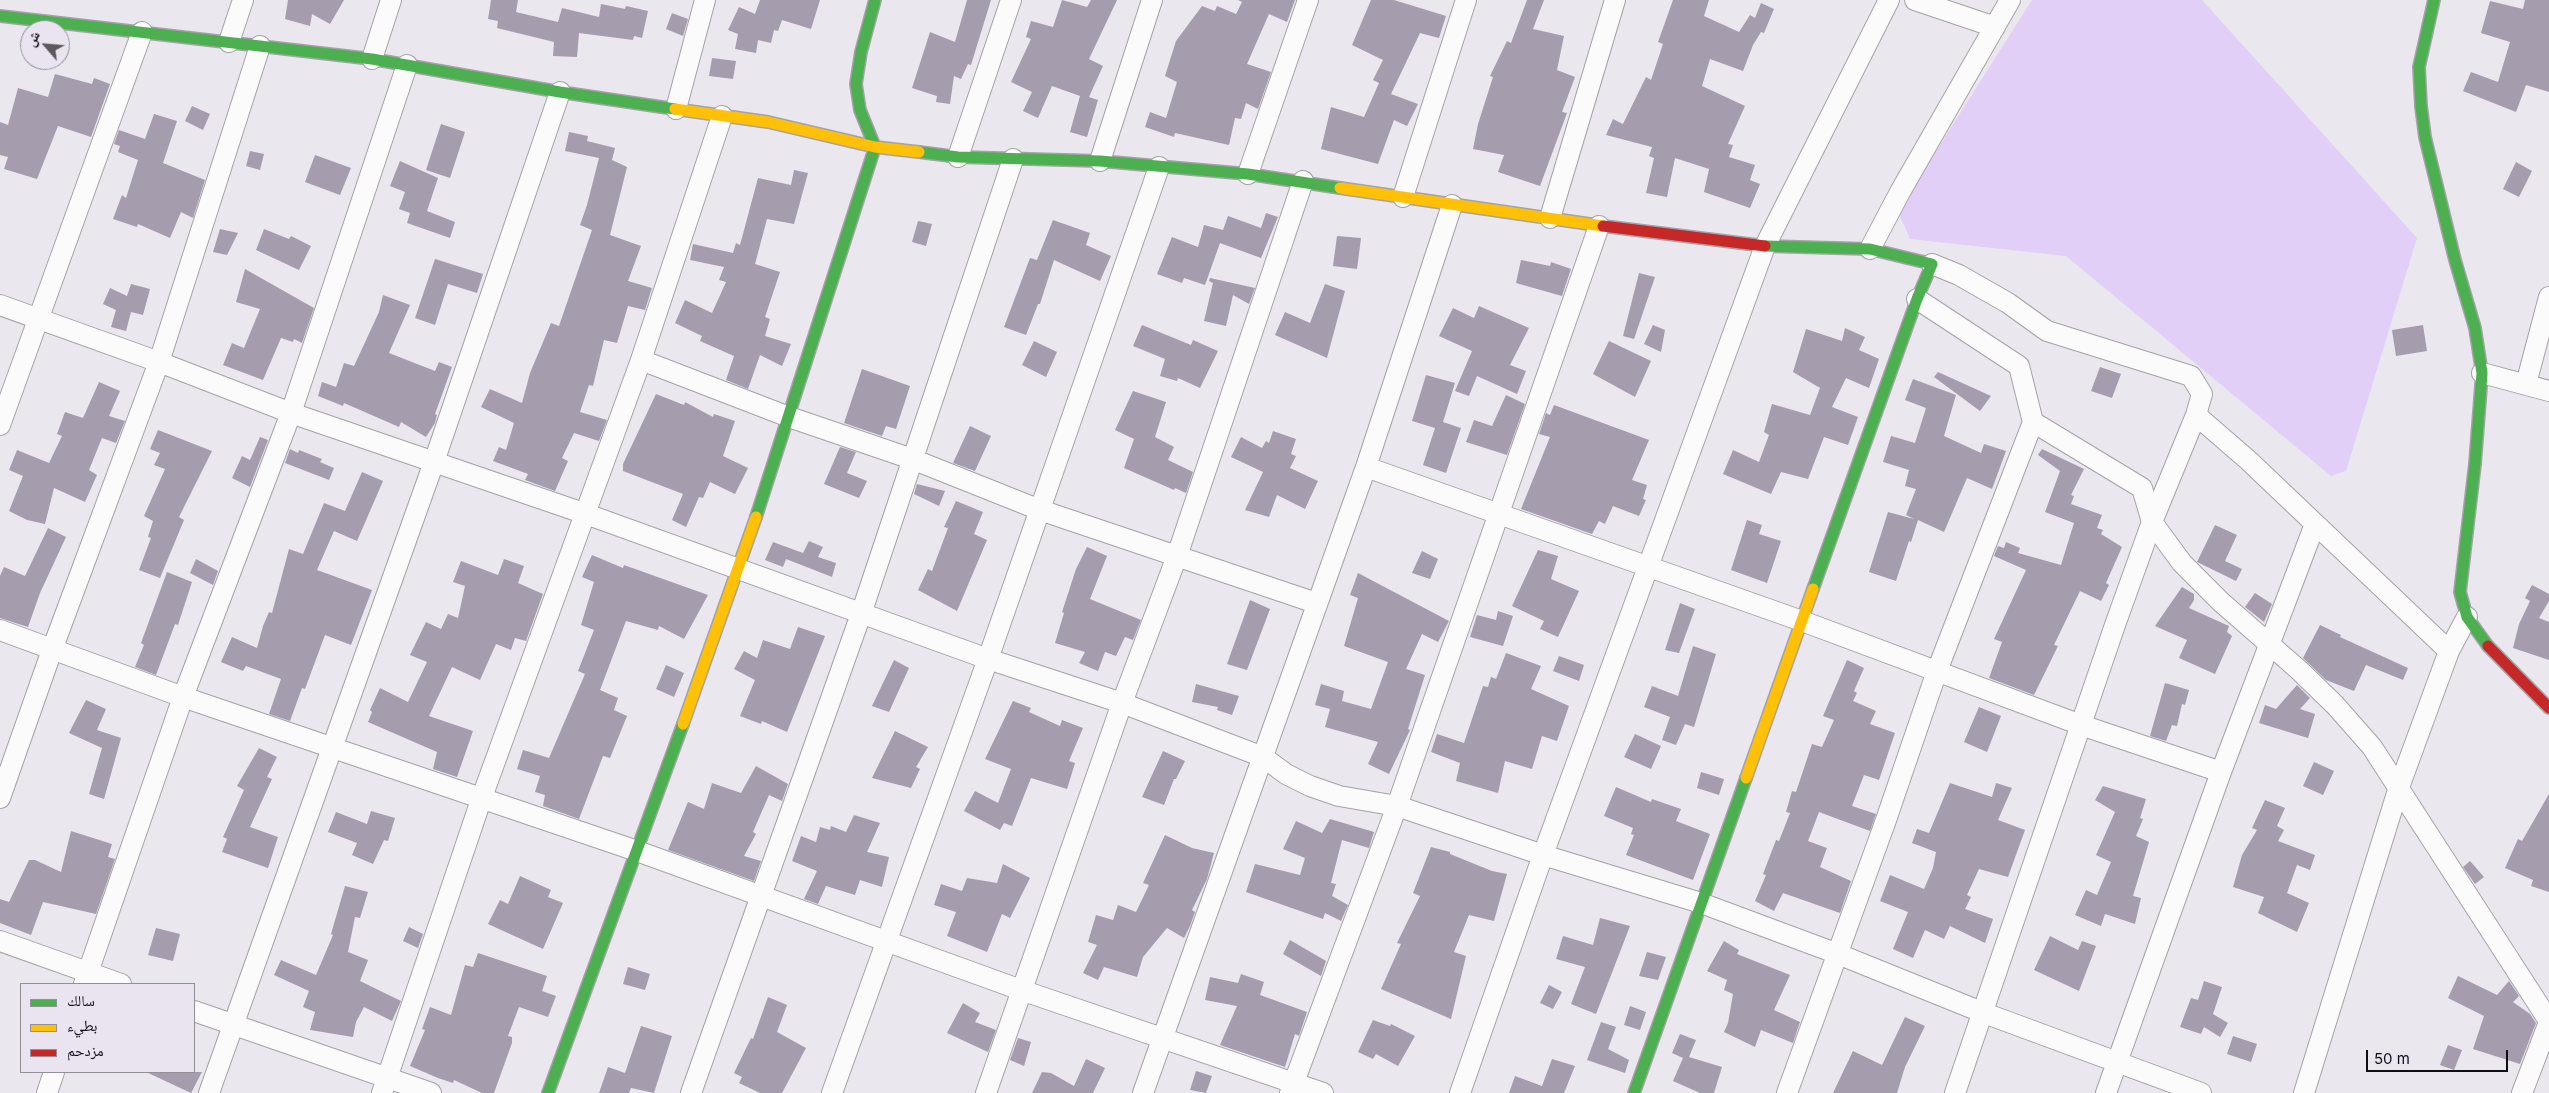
<!DOCTYPE html>
<meta charset="utf-8">
<style>
body{margin:0}
#map{position:relative;width:2549px;height:1093px;overflow:hidden;background:#eae7ee;font-family:Inter,"Noto Naskh Arabic",sans-serif}
canvas{display:block}
.legend{position:absolute;left:20px;top:983px;width:175px;height:90px;box-sizing:border-box;background:#eae4f1;border:1px solid #938e98;margin:0;padding:6px 9px;list-style:none;font-size:15px;color:#100e13}
.legend li{display:flex;align-items:center;gap:10px;height:25px}
.legend b{width:25px;border:1px solid #938e98}
.north{position:absolute;left:20px;top:20px;width:50px;height:50px;box-sizing:border-box;background:#eae4f1;border:1px solid #938e98;border-radius:50%;rotate:297deg;font-size:14px;font-weight:700;line-height:20px;text-align:center;color:#100e13}
.north::after{content:'';display:block;margin:auto;width:18px;height:22px;background:#5c5a60;clip-path:polygon(50% 0,100% 100%,50% 72%,0 100%)}
.scale{position:absolute;left:2366px;top:1050px;width:142px;height:22px;box-sizing:border-box;border:2px solid #100e13;border-top:0;padding-left:6px;font-size:15px;line-height:18px;white-space:nowrap;color:#100e13;-webkit-text-stroke:4px #eae4f1;paint-order:stroke}
</style>
<div id="map">
<canvas width="2549" height="1093"></canvas>
<ul class="legend">
<li><b style="height:6px;background:#4caf50"></b>سالك</li>
<li><b style="height:6px;background:#ffc107"></b>بطيء</li>
<li><b style="height:6px;background:#c62828"></b>مزدحم</li>
</ul>
<div class="north">ش</div>
<div class="scale">50 m</div>
</div>
<script>
const ctx = document.querySelector('canvas').getContext('2d');
ctx.lineJoin = 'round';
function paint(path, color) { ctx.fillStyle = color; ctx.fill(path, 'evenodd'); }
const shape = rows => new Path2D(rows.map(r => 'M' + r).join(''));
function strokePath(path, color, width, dash) { ctx.strokeStyle = color; ctx.lineWidth = width; ctx.lineCap = dash ? 'butt' : 'round'; ctx.setLineDash(dash || []); ctx.stroke(path); }
const green = shape([
 [2032,0,2202,0,2417,238,2346,471,2331,476,2066,256,1910,239,1898,211]
]);
const building = shape([
 [288,0,344,0,330,24,312,14,310,26,285,19],
 [491,0,518,0,516,12,558,22,562,8,599,17,601,4,625,9,626,6,648,11,642,38,634,36,633,40,579,33,577,57,553,56,554,42,497,28,498,21,488,19],
 [760,0,820,0,811,29,782,20,778,31,774,30,771,43,758,40,756,53,735,49,738,34,728,30,739,7,755,14],
 [967,0,991,0,971,65,968,64,961,79,954,76,950,104,936,102,937,96,912,88,930,32,955,42],
 [1062,0,1087,7,1091,0,1117,0,1089,59,1103,66,1089,97,1098,100,1087,137,1070,132,1080,96,1052,86,1038,118,1023,111,1032,92,1011,82,1031,39,1026,37,1031,21,1053,27],
 [1238,0,1295,0,1287,22,1269,14,1247,64,1271,72,1258,109,1246,103,1241,119,1235,118,1229,145,1175,133,1174,137,1145,127,1150,112,1166,118,1177,82,1165,76,1176,41,1202,6,1215,11,1217,6,1236,14,1242,2],
 [1371,0,1394,0,1446,16,1439,38,1420,33,1391,94,1418,104,1407,126,1394,120,1378,164,1321,149,1331,107,1364,117,1379,83,1373,80,1383,60,1352,45],
 [1527,0,1544,0,1533,29,1564,36,1557,70,1575,77,1562,112,1567,113,1540,186,1498,172,1504,155,1473,149,1478,124,1493,77,1490,76,1507,41,1511,43],
 [1673,0,1709,0,1704,16,1739,32,1750,15,1755,18,1761,3,1774,9,1764,33,1761,32,1753,45,1743,71,1710,59,1702,86,1745,106,1728,144,1733,145,1729,157,1755,165,1750,180,1760,184,1750,208,1704,192,1709,169,1675,158,1667,197,1646,193,1654,158,1649,156,1652,147,1606,135,1613,119,1623,124,1646,77,1651,80,1663,44,1658,42],
 [2525,0,2549,0,2549,92,2526,85,2516,112,2463,91,2471,72,2498,82,2510,42,2481,33,2490,1,2523,9],
 [672,13,688,19,683,36,666,29],
 [712,58,736,61,733,79,709,76],
 [55,74,92,84,94,78,110,84,91,137,58,126,37,179,4,169,8,157,0,155,0,122,8,125,18,88,48,97],
 [192,106,210,114,203,130,185,121],
 [154,114,177,121,163,163,205,180,193,218,181,212,170,238,138,224,137,227,113,219,122,195,126,198,138,160,118,152,120,146,114,144,119,130,145,139],
 [441,124,465,132,450,178,426,170],
 [569,132,588,136,587,141,615,148,612,160,627,167,610,235,641,246,628,281,652,288,645,310,628,306,617,343,604,340,593,386,589,385,580,412,607,420,599,441,574,433,562,458,568,461,555,491,525,480,528,474,493,461,499,447,506,450,514,423,481,407,490,389,522,403,530,373,551,323,559,326,592,230,580,225,587,205,599,158,565,151],
 [250,151,264,154,260,170,246,166],
 [315,155,351,168,340,195,305,182],
 [400,161,438,178,427,211,455,222,450,238,407,223,410,213,399,209,405,192,390,186],
 [2516,162,2532,171,2519,197,2503,189],
 [794,170,808,173,794,224,767,219,755,264,780,272,765,317,770,319,765,336,791,344,782,366,760,355,748,389,726,380,734,356,700,341,702,336,675,323,685,300,712,313,726,282,719,280,724,267,690,260,693,244,733,253,736,243,740,245,758,178,791,185],
 [1266,213,1278,217,1261,258,1220,243,1205,285,1184,278,1182,283,1157,274,1172,237,1198,247,1204,225,1223,230,1228,216,1261,228],
 [1053,220,1090,233,1086,245,1111,256,1100,281,1054,260,1040,304,1038,304,1026,335,1004,327,1030,258,1037,260],
 [918,221,932,224,926,246,912,242],
 [220,229,238,233,227,255,213,252],
 [264,229,289,239,291,236,311,246,299,270,256,250],
 [1337,236,1361,238,1357,269,1333,266],
 [435,259,483,274,477,293,448,284,435,325,415,318],
 [1521,260,1550,266,1551,262,1571,269,1562,296,1516,283],
 [245,269,314,308,302,343,294,339,293,342,281,338,263,380,223,365,232,343,244,348,260,309,236,302],
 [1639,273,1655,277,1634,339,1623,336],
 [1210,278,1255,288,1249,304,1233,295,1226,326,1204,321,1213,283,1209,281],
 [131,284,150,289,143,315,131,312,126,331,111,327,116,310,103,304,110,288,127,296],
 [1325,284,1345,291,1327,358,1275,335,1285,312,1310,323],
 [383,295,410,305,389,353,435,371,439,362,452,367,435,414,437,415,435,423,426,437,401,422,399,427,344,403,343,406,318,396,322,382,336,387,344,363,354,366,379,312],
 [1479,306,1529,328,1510,365,1526,371,1517,394,1477,376,1469,396,1455,391,1472,351,1439,336,1453,308,1474,318],
 [1142,325,1191,345,1193,340,1218,351,1200,388,1178,378,1177,381,1160,376,1165,359,1133,346],
 [1653,325,1665,330,1661,352,1644,344],
 [2423,325,2427,351,2396,356,2392,330],
 [1845,328,1865,337,1859,350,1879,359,1869,388,1846,378,1832,407,1858,417,1848,445,1824,437,1808,479,1781,472,1771,494,1723,474,1733,450,1759,462,1769,435,1764,432,1772,404,1810,415,1820,388,1793,372,1806,329,1842,341],
 [1034,341,1057,352,1046,377,1022,365],
 [1609,341,1651,361,1635,397,1593,374],
 [2100,367,2121,374,2112,398,2091,391],
 [862,369,910,386,896,429,886,426,882,436,844,423],
 [1938,372,1991,396,1980,411,1934,377],
 [1426,375,1455,383,1443,422,1461,428,1446,473,1423,465,1435,428,1412,421],
 [1913,379,1956,395,1944,436,1981,453,1984,444,2006,451,1992,489,1967,478,1944,532,1918,520,1911,542,1909,541,1896,581,1869,572,1888,512,1914,519,1906,515,1916,489,1905,486,1909,470,1883,462,1891,436,1915,443,1926,408,1905,400],
 [99,382,120,391,109,416,125,421,116,443,102,438,89,470,97,475,85,502,54,488,45,524,27,520,9,511,23,476,9,470,17,450,49,463,62,436,57,434,65,412,83,418],
 [1133,391,1166,402,1155,437,1174,447,1168,460,1193,472,1186,493,1175,488,1174,490,1124,468,1134,439,1115,430],
 [656,394,684,405,685,402,713,417,714,414,735,421,723,456,748,468,735,494,710,482,703,498,699,497,686,527,672,520,683,494,623,471,623,464],
 [1506,395,1525,404,1507,455,1466,442,1474,420,1492,426],
 [1554,405,1649,440,1632,480,1647,485,1643,499,1646,500,1639,516,1613,506,1605,524,1599,521,1592,534,1521,509,1550,437,1539,434,1546,413,1550,415],
 [970,426,991,436,975,471,953,463],
 [158,430,212,451,179,517,184,520,160,578,139,570,151,538,148,537,153,521,144,516,165,469,154,465,160,453,150,449],
 [1273,431,1296,439,1291,454,1296,456,1290,468,1318,481,1305,509,1277,495,1269,517,1245,510,1263,472,1231,457,1241,437,1262,448,1266,441,1269,443],
 [260,437,268,440,250,487,232,478,242,456,250,460],
 [840,447,856,452,847,473,867,481,859,498,824,484],
 [290,449,298,453,299,450,322,459,320,462,334,468,329,480,285,463],
 [2042,449,2084,469,2071,495,2074,496,2071,504,2102,515,2097,528,2103,530,2101,534,2122,547,2106,583,2109,585,2101,601,2080,591,2054,645,2058,646,2034,695,1989,678,2002,642,1994,639,2026,570,1994,556,1998,546,2004,548,2006,542,2020,548,2018,553,2061,565,2074,523,2045,512,2060,471,2038,455],
 [362,472,383,481,357,541,334,531,317,570,372,590,351,645,325,635,305,689,302,688,290,721,269,714,281,679,246,666,243,671,221,662,232,637,257,648,263,626,269,612,272,613,289,549,303,554,324,503,345,511],
 [917,484,945,491,939,506,914,494],
 [956,501,983,512,974,534,987,540,957,611,918,590,928,569,932,571,948,528,944,527],
 [1747,520,1762,525,1759,534,1781,541,1767,583,1731,570],
 [2215,525,2237,535,2225,561,2242,569,2236,581,2197,562],
 [48,528,66,537,40,593,28,627,0,618,0,576,4,567,25,576],
 [809,541,823,547,818,557,836,563,832,577,786,559,783,567,765,560,773,542,803,553],
 [1087,547,1107,556,1090,599,1141,620,1133,640,1125,637,1116,656,1105,652,1098,671,1079,663,1085,652,1055,643,1064,613,1062,612,1076,569],
 [1538,550,1558,556,1551,579,1579,591,1558,637,1540,629,1544,621,1512,606],
 [1422,551,1438,559,1430,579,1412,573],
 [592,555,623,568,624,565,708,595,684,639,659,626,658,630,626,621,600,690,618,698,614,710,627,716,610,758,603,756,579,819,543,806,545,795,535,792,540,776,517,769,523,750,549,758,585,674,578,671,594,630,581,625,594,582,582,577],
 [196,559,218,571,213,585,190,573],
 [504,559,524,566,518,583,543,594,526,641,515,638,511,650,496,644,480,680,452,667,429,716,473,731,457,777,433,769,437,752,368,722,372,712,370,710,380,688,408,702,427,662,410,655,426,622,441,629,448,614,458,618,465,586,453,582,461,561,498,575],
 [167,572,192,582,178,625,175,624,156,675,135,667,144,645,141,643],
 [1358,573,1449,621,1438,642,1422,634,1406,669,1425,675,1408,729,1410,730,1389,774,1368,764,1378,742,1325,727,1330,709,1315,705,1321,684,1344,691,1342,701,1371,709,1388,662,1344,646,1358,598,1350,595],
 [2532,585,2549,594,2549,601,2539,618,2549,622,2549,660,2513,648,2519,624,2530,601,2525,598],
 [2182,587,2194,594,2194,600,2189,608,2229,626,2227,632,2232,636,2215,674,2179,658,2187,640,2155,626],
 [2255,593,2272,604,2264,622,2245,607],
 [1250,600,1270,609,1247,670,1227,664],
 [1680,603,1695,609,1679,653,1665,650],
 [1498,611,1513,616,1503,646,1470,637,1477,615,1496,620],
 [2320,625,2341,635,2340,637,2408,668,2403,680,2366,665,2354,691,2326,680,2303,658],
 [798,627,825,636,787,732,762,721,761,724,740,716,755,680,734,669,744,651,757,658,763,640,790,649],
 [1693,646,1716,654,1694,727,1685,724,1676,745,1662,740,1670,717,1644,707,1652,686,1678,696],
 [1506,653,1541,666,1531,689,1569,706,1557,741,1542,736,1532,769,1505,761,1498,793,1456,781,1460,763,1431,752,1437,734,1464,743,1483,686,1488,687,1491,677,1496,679],
 [1559,656,1584,665,1579,681,1553,671],
 [894,660,909,668,889,712,872,706],
 [1847,660,1864,668,1854,691,1857,693,1853,701,1876,711,1870,724,1895,733,1879,780,1864,775,1852,806,1876,814,1870,831,1819,812,1808,841,1827,848,1820,867,1851,881,1840,913,1783,893,1774,911,1755,901,1766,875,1763,874,1776,840,1779,841,1790,813,1786,812,1792,791,1796,792,1812,744,1822,747,1834,720,1823,716],
 [666,665,684,673,674,697,656,689],
 [2165,683,2189,690,2185,705,2182,704,2177,726,2172,725,2166,741,2150,736],
 [1196,684,1239,696,1232,715,1217,710,1218,707,1192,702],
 [2297,685,2310,698,2300,709,2315,714,2308,738,2259,723,2265,705,2276,709],
 [86,700,106,709,97,730,121,738,104,799,89,794,102,748,69,733],
 [1013,701,1031,708,1029,712,1060,726,1062,720,1083,728,1069,761,1075,763,1067,789,1031,778,1012,826,1004,823,1000,830,964,811,975,791,998,803,1011,769,985,759],
 [1979,707,2001,716,1987,752,1964,742],
 [895,731,928,747,916,767,920,769,911,788,872,778],
 [1635,734,1661,746,1651,769,1624,757],
 [259,748,277,757,267,777,272,779,250,827,278,837,268,868,222,852,227,839,223,837,244,790,237,786],
 [1163,751,1185,761,1176,779,1174,779,1164,805,1142,797],
 [2314,762,2334,771,2323,795,2303,786],
 [756,766,788,784,782,801,769,795,753,832,756,834,744,856,761,861,754,881,668,850,688,802,704,809,712,783,741,793],
 [1701,772,1724,779,1719,795,1697,788],
 [1950,783,1992,797,1996,783,2012,788,1998,820,2025,830,2008,877,1979,869,1967,895,1971,897,1965,909,1993,919,1985,943,1950,926,1944,939,1925,930,1913,958,1893,949,1908,912,1880,901,1890,875,1924,889,1933,868,1936,852,1912,843,1917,829,1929,833],
 [2103,786,2146,799,2140,818,2143,819,2136,836,2149,842,2133,896,2141,898,2135,924,2105,914,2101,926,2075,915,2086,890,2097,895,2111,862,2096,855,2115,812,2095,800],
 [1616,787,1651,802,1652,799,1681,809,1676,821,1710,834,1693,880,1626,855,1634,835,1631,834,1633,828,1604,816],
 [2549,794,2549,892,2531,886,2533,880,2505,868,2518,839,2522,841],
 [2265,800,2285,808,2277,826,2284,830,2278,841,2315,855,2310,870,2297,865,2287,893,2309,903,2297,932,2258,913,2264,897,2233,887,2242,855,2257,830,2252,828],
 [371,811,395,818,388,841,384,840,373,864,352,855,357,843,328,832,336,812,367,824],
 [854,815,880,823,867,852,889,857,882,887,860,880,855,895,826,886,818,904,804,899,817,871,792,861,801,836,816,842,820,827,830,830,831,826,846,832],
 [1330,819,1374,832,1369,848,1342,840,1331,883,1336,884,1332,896,1348,905,1341,921,1325,913,1323,919,1246,892,1255,864,1300,875,1305,858,1283,849,1296,821,1322,833],
 [71,831,112,844,108,857,115,859,96,914,43,902,31,935,0,923,0,899,9,902,29,860,35,860,61,872],
 [1165,835,1192,848,1214,853,1207,879,1192,910,1195,912,1190,926,1184,938,1167,928,1143,957,1137,977,1104,967,1098,980,1083,973,1097,945,1088,942,1096,915,1113,920,1118,905,1136,912,1149,885,1143,883],
 [1431,847,1450,852,1450,854,1492,871,1507,874,1494,921,1469,915,1454,952,1466,956,1451,1019,1381,989,1401,944,1397,943,1420,896,1413,893],
 [2470,861,2484,877,2475,884,2463,867],
 [1003,864,1030,878,1010,918,1002,914,987,952,947,936,956,912,934,905,941,884,962,891,967,878,997,883],
 [520,876,551,890,548,897,563,903,543,949,488,924,500,900,508,904],
 [345,886,368,892,360,918,355,917,348,952,368,960,360,981,401,1001,392,1021,364,1007,356,1022,353,1037,310,1030,315,1012,303,1007,309,991,274,975,281,960,316,975,333,935,331,934],
 [1600,918,1630,926,1596,1014,1571,1004,1585,967,1556,959,1563,936,1593,945],
 [409,927,423,934,418,948,403,941],
 [156,928,180,934,173,961,148,955],
 [2050,936,2078,950,2082,941,2096,946,2079,991,2034,970],
 [1290,940,1326,961,1321,976,1283,954],
 [1724,941,1739,950,1737,954,1790,975,1774,1010,1800,1022,1793,1043,1761,1030,1755,1047,1724,1032,1728,1023,1733,994,1724,990,1727,980,1707,971],
 [1647,952,1666,957,1658,980,1639,976],
 [478,953,547,976,542,991,556,996,548,1017,519,1007,508,1036,512,1037,512,1043,494,1093,482,1093,454,1080,453,1083,438,1078,410,1066,425,1030,422,1029,430,1007,451,1015,465,965,473,967],
 [628,967,650,974,645,990,623,984],
 [1241,974,1264,982,1260,995,1307,1012,1299,1036,1295,1034,1285,1067,1220,1045,1237,1006,1205,1000,1210,977,1238,983],
 [2458,976,2497,995,2509,981,2519,996,2513,1002,2530,1014,2536,1023,2520,1064,2473,1049,2484,1016,2448,998],
 [2204,981,2222,987,2213,1014,2228,1023,2220,1037,2204,1027,2201,1034,2180,1027,2191,998,2198,1000],
 [1549,985,1562,992,1553,1009,1540,1003],
 [768,997,787,1005,777,1032,806,1048,782,1093,760,1093,739,1083,742,1077,734,1073,751,1038,753,1039],
 [963,1003,980,1013,975,1022,996,1030,988,1052,947,1033],
 [1630,1006,1646,1012,1640,1030,1624,1025],
 [1905,1017,1925,1026,1905,1067,1897,1093,1833,1093,1853,1051,1882,1065],
 [1373,1020,1390,1026,1391,1024,1415,1036,1398,1066,1376,1054,1373,1059,1358,1052],
 [1601,1022,1616,1027,1608,1049,1629,1060,1625,1073,1587,1060],
 [641,1026,672,1036,654,1093,631,1088,629,1093,599,1093,608,1067,625,1073],
 [1680,1034,1696,1040,1689,1057,1722,1067,1714,1093,1700,1093,1673,1081,1683,1058,1672,1053],
 [2233,1036,2257,1044,2251,1062,2227,1054],
 [1018,1038,1031,1042,1024,1066,1010,1060],
 [2448,1045,2462,1050,2454,1070,2440,1065],
 [1086,1059,1105,1068,1093,1093,1032,1093,1042,1072,1051,1073,1074,1086],
 [1552,1059,1575,1066,1564,1093,1509,1093,1515,1076,1542,1086],
 [1196,1071,1212,1076,1206,1093,1190,1090],
 [146,1072,202,1072,191,1093]
]);
const street = shape([
 [1915,0,1995,27],
 [229,42,243,0],
 [372,59,391,0],
 [676,109,705,0],
 [958,157,1011,0],
 [1100,161,1152,0],
 [1248,174,1308,0],
 [1403,197,1466,0],
 [1550,218,1615,0],
 [1870,249,1900,192,2010,0],
 [1932,264,1959,275,2008,303,2047,331,2191,376,2202,394,2196,415,2248,460,2449,651],
 [0,305,159,362,291,413,586,514,988,659,1122,703,1263,757,1286,774,1310,786,1339,796,1397,806,1543,855,1701,903,1838,954,1984,1013,2201,1093],
 [641,360,789,417,912,459,1040,510,1316,603],
 [2482,373,2549,391],
 [2526,384,2549,297],
 [2033,422,2142,488,2152,522,2182,563,2221,602,2299,670,2335,705,2372,747,2549,1021],
 [0,425,142,32],
 [1366,467,1802,621,2081,725,2221,772],
 [0,630,183,697,637,851,1021,990,1323,1093],
 [0,798,52,650,159,362,260,46],
 [0,941,121,984],
 [84,984,183,697,291,413,407,65],
 [194,1011,431,1093],
 [47,1093,54,1072],
 [209,1093,434,462,560,92],
 [382,1093,482,797,641,360,722,116],
 [691,1093,861,614,1013,159],
 [832,1093,988,659,1159,167],
 [986,1093,1122,703,1177,556,1303,181],
 [1143,1093,1366,467,1452,205],
 [1290,1093,1397,806,1599,226],
 [1460,1093,1543,855,1765,246,1889,0],
 [1787,1093,1886,820,1937,671,2033,422,2019,366,1917,299],
 [1955,1093,2115,625,2152,522,2196,415],
 [2106,1093,2221,772,2315,524],
 [2304,1093,2398,790,2449,651,2467,617],
 [2522,1093,2549,1022]
]);
const fast = shape([
 [2434,0,2419,67,2421,106,2425,137,2455,260,2475,328,2482,373,2475,464,2460,592,2467,617,2488,646],
 [0,16,372,59,560,92,675,109],
 [919,152,958,157,1100,161,1248,174,1340,188],
 [1765,246,1870,249,1932,264,1917,299,1813,589],
 [756,517,875,147,860,110,856,84,861,52,875,0],
 [548,1093,683,724],
 [1634,1093,1746,778]
]);
const slow = shape([
 [675,109,768,122,875,147,919,152],
 [1340,188,1603,226],
 [683,724,756,517],
 [1746,778,1813,589]
]);
const jam = shape([
 [1603,226,1765,246],
 [2488,646,2549,708]
]);
paint(green, '#e2cff7');
paint(building, '#a59cae');
strokePath(street, '#a4a2a7', 22);
strokePath(fast, '#a4a2a7', 14);
strokePath(slow, '#a4a2a7', 14);
strokePath(jam, '#a4a2a7', 14);
strokePath(street, '#fcfbfc', 20);
strokePath(fast, '#4caf50', 11);
strokePath(slow, '#ffc107', 11);
strokePath(jam, '#c62828', 11);
</script>
